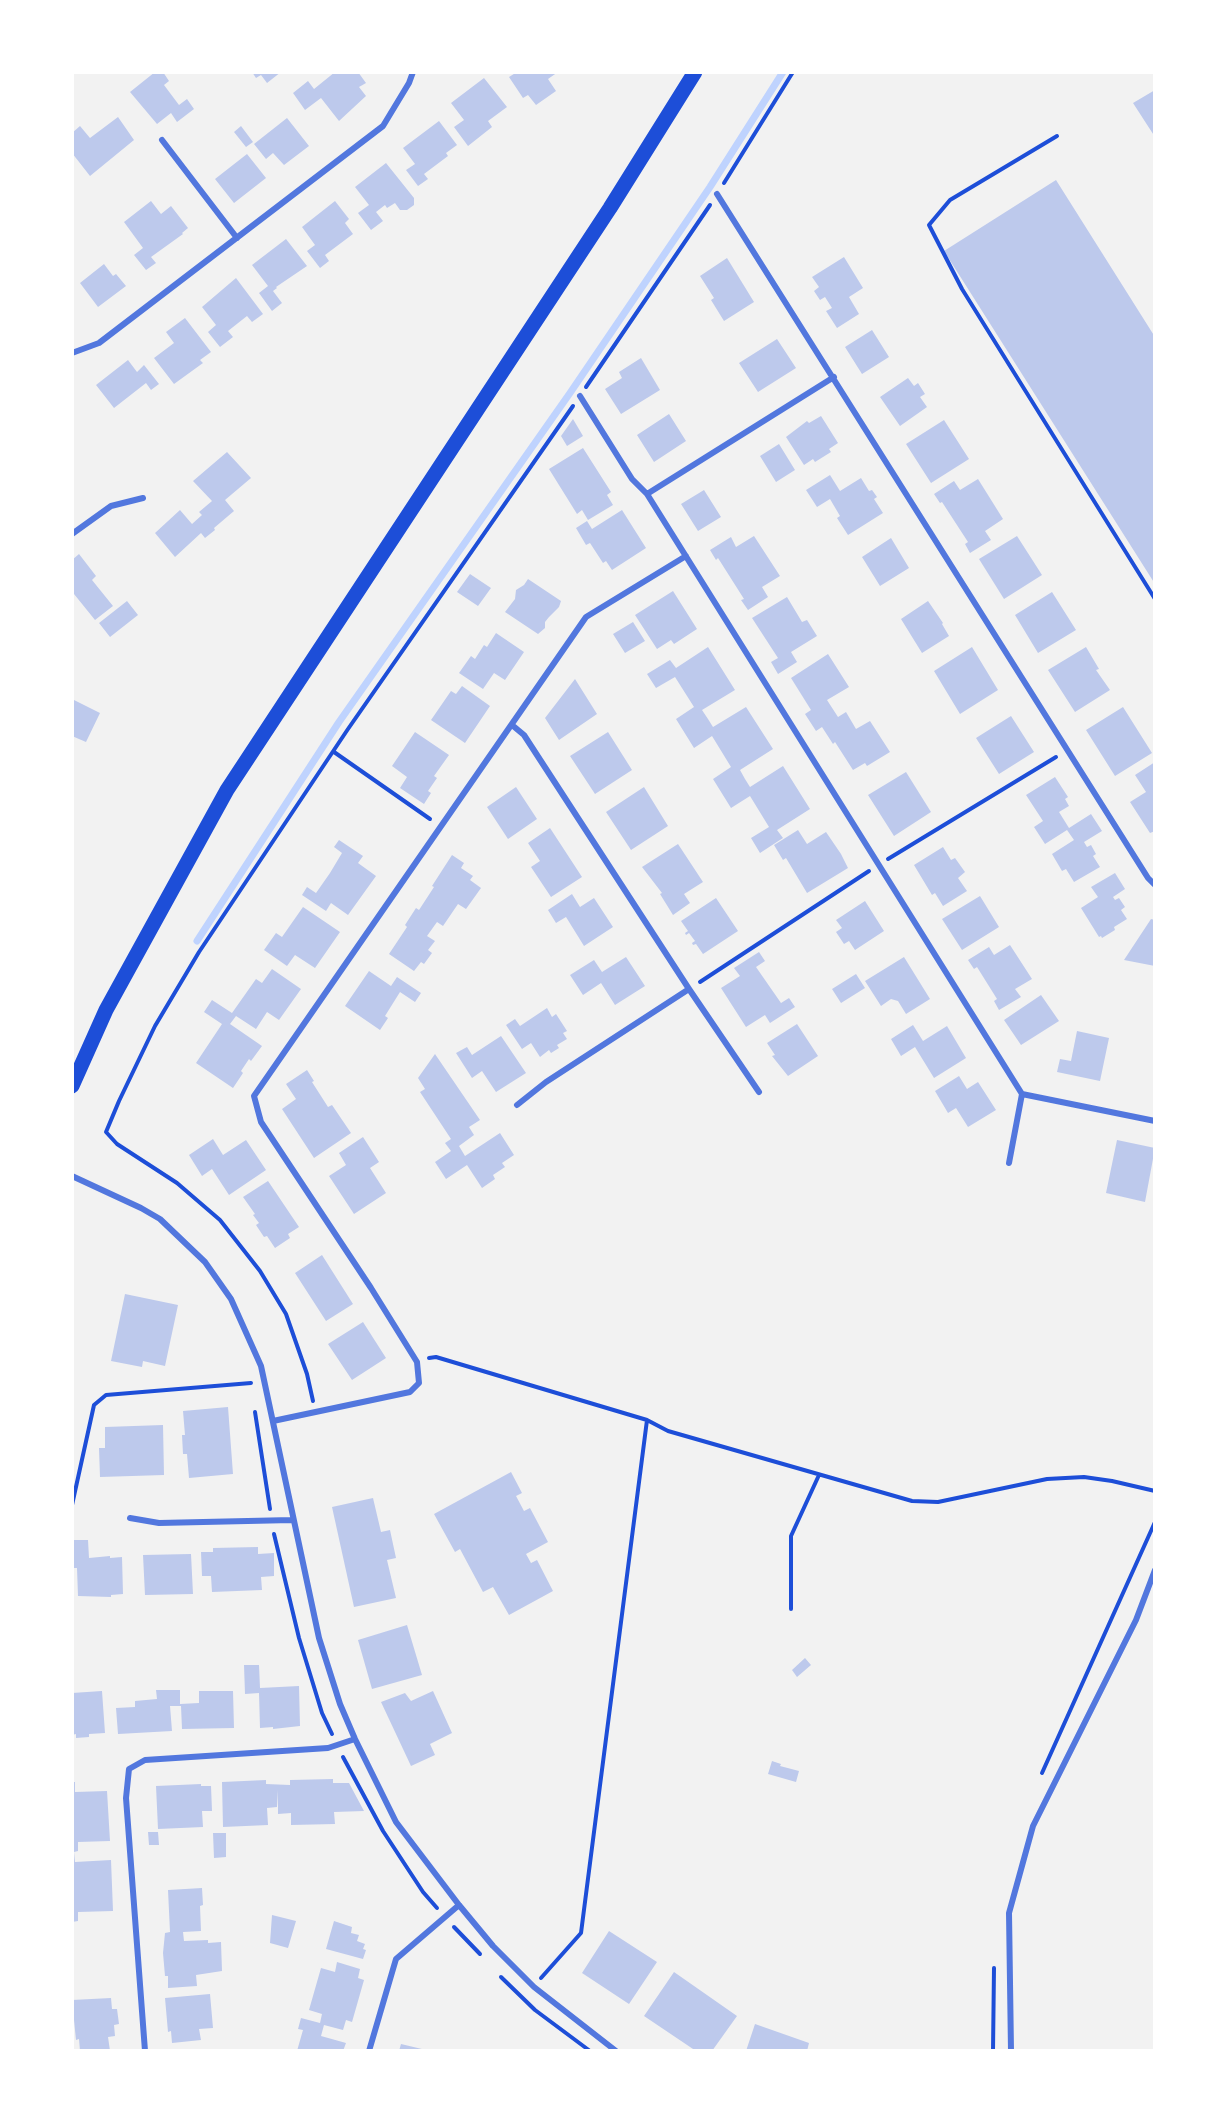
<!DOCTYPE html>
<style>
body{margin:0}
#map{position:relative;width:1227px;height:2123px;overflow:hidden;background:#f2f2f2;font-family:Manrope,sans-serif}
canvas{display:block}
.frame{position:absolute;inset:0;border:74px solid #fff;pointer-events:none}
</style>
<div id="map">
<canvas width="1227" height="2123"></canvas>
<div class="frame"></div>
</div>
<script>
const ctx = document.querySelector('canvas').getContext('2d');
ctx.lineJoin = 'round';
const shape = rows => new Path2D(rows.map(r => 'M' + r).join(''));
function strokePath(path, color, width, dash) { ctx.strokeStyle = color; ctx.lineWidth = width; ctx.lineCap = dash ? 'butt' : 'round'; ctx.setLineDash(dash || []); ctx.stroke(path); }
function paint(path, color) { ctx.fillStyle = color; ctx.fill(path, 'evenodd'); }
const stream = shape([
 [197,941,339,722,570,393,710,187,783,72]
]);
const building = shape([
 [155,72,163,72,169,81,164,85,179,105,187,99,194,109,177,122,171,113,157,124,130,92],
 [252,72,281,72,267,83,261,75,256,78],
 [335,72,358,72,366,83,359,87,366,96,339,121,321,98,305,110,293,93,308,81,314,89],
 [517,72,558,72,548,79,556,91,536,105,528,95,523,98,509,77],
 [484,78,507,107,488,121,492,127,468,146,454,127,464,120,451,103],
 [1155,90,1155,137,1133,103],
 [118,117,134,140,90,176,72,153,72,133,80,126,90,138],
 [287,118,309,146,284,165,273,153,266,159,254,144],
 [439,121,457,145,446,153,448,156,424,174,428,179,418,186,406,170,415,164,403,148],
 [241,126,253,142,246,147,234,132],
 [247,154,266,178,234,203,215,179],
 [386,163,414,198,414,205,407,210,400,210,395,203,387,208,385,205,376,212,383,221,371,230,358,213,369,205,355,187],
 [1056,180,1155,337,1155,584,944,251],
 [151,201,161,214,171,206,188,228,182,233,183,234,151,257,156,263,146,270,134,255,143,248,124,222],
 [335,201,349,219,345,223,353,234,325,255,329,261,320,268,307,251,315,245,302,227],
 [286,239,307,266,276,287,277,288,273,291,282,303,272,311,259,293,268,286,252,265],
 [844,257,863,288,849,297,859,314,837,328,826,311,832,308,825,297,820,300,814,291,819,287,812,277],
 [727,258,754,302,724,321,711,300,714,298,700,276],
 [104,264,113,276,116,274,126,286,98,307,80,283],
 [236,278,263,314,252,322,247,316,228,331,233,337,220,347,208,332,216,325,202,307],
 [185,318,211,352,200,360,203,363,174,384,154,358,174,343,166,332],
 [872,330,889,357,862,374,845,347],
 [777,339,796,368,758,392,739,363],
 [641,358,660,390,621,414,605,389,622,378,619,372],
 [128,360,137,372,144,365,159,384,151,390,146,383,114,408,96,385],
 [908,378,914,386,918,383,925,394,920,397,927,407,900,426,880,397],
 [669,414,686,441,654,462,637,435],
 [821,416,838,443,829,449,831,452,815,462,813,459,804,465,786,437,807,421,809,423],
 [573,419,583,436,567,446,561,436],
 [944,420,969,459,931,483,906,444],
 [779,444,795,470,776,482,760,456],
 [583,448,611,492,607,495,613,505,588,520,582,510,577,514,549,469],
 [227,452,251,478,225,500,234,511,214,528,215,530,205,538,201,533,175,557,155,533,180,510,192,524,202,515,199,512,212,501,193,481],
 [830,475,840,491,861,478,869,491,872,490,877,497,874,499,883,513,848,535,837,518,840,516,830,499,817,507,806,490],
 [978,479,1003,519,985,531,991,540,970,553,965,544,968,542,942,502,940,503,934,494,954,481,960,490],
 [704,490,721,517,698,531,681,504],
 [622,510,646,548,612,570,606,561,603,563,590,543,586,545,576,528,587,521,592,529],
 [754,536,780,576,762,587,768,597,748,610,741,600,744,599,718,558,716,560,710,550,731,537,736,547],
 [1017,536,1042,575,1004,599,979,559],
 [891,538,909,568,880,586,862,557],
 [79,554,96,576,92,580,113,606,95,620,74,594,72,595,72,560],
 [470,574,491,588,478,606,457,592],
 [528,579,561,601,559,607,549,617,545,622,545,628,538,634,505,612,515,599,516,590,524,585],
 [673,591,697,629,674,644,671,640,657,649,635,615],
 [1052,592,1076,630,1038,653,1015,615],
 [787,597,802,622,807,620,817,636,791,652,797,662,778,674,771,662,778,658,752,618],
 [127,601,138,615,110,637,99,623],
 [928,601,943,623,942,624,949,636,922,653,901,619],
 [633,622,645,641,625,653,613,634],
 [496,633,524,652,505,680,494,673,483,689,459,673,471,656,475,659,484,645,487,647],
 [708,647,735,690,702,710,708,719,713,727,746,707,773,749,740,770,745,779,750,787,783,766,810,809,777,830,783,838,760,853,751,838,769,827,750,796,731,808,713,779,731,767,712,736,694,748,676,719,694,707,675,677,656,688,647,674,670,660,676,668],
 [972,647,998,690,960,714,934,671],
 [1086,647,1099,669,1096,670,1110,690,1075,712,1048,670],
 [828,654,849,687,827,700,838,717,846,712,856,729,870,721,890,752,867,766,865,763,853,770,835,742,833,744,822,727,816,731,805,714,811,710,791,678],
 [575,679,597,714,559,740,545,718],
 [462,686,490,706,465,743,431,720,451,691,456,694],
 [72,699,100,713,86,742,72,736],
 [1123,707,1152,753,1115,776,1086,730],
 [1011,716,1034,752,999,774,976,738],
 [415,732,449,755,434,776,437,778,428,791,431,793,424,804,400,788,407,777,392,766],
 [608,732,632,770,595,794,570,756],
 [1155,762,1155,831,1150,833,1130,802,1146,792,1135,775],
 [906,772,931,812,894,836,868,795],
 [1055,777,1068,797,1065,799,1069,806,1059,812,1069,828,1091,814,1102,831,1084,842,1087,847,1091,845,1096,854,1093,856,1100,867,1074,882,1066,869,1062,871,1052,854,1074,840,1067,830,1045,844,1034,827,1043,821,1026,795],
 [516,787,537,819,508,839,487,807],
 [644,787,668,826,631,850,606,812],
 [550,828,582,877,551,897,531,867,540,861,528,843],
 [798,830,807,844,826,832,841,854,848,868,807,893,786,858,783,860,774,845],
 [339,840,363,856,358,863,376,876,348,915,331,903,326,911,302,895,307,887,316,893,330,873,342,853,334,847],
 [678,844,703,882,684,894,690,903,673,915,660,894,662,893,642,867],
 [943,847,951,860,955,858,965,872,958,878,967,891,943,906,935,893,932,895,914,865],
 [452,855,464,863,461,868,473,876,470,880,481,888,466,909,458,904,443,926,437,922,427,936,435,941,428,950,432,953,424,964,421,962,414,971,389,954,407,927,405,925,416,908,419,910,434,887,432,886],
 [1115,873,1125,889,1113,897,1115,900,1119,898,1125,907,1121,910,1127,919,1114,927,1115,930,1102,938,1101,936,1099,937,1081,908,1098,897,1091,887],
 [572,894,580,907,594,898,613,927,584,946,566,917,556,923,548,910],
 [980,896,999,927,962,950,942,919],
 [716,898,738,931,703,954,696,944,693,945,692,943,695,941,689,933,686,935,685,933,688,931,681,921],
 [865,901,884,931,855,950,849,941,844,944,836,932,842,928,836,920],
 [303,907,340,932,315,968,295,955,287,966,264,950,276,933,282,937],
 [1151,919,1155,920,1155,966,1124,960],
 [1010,945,1032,979,1015,989,1021,997,999,1010,994,1001,997,999,977,967,974,969,968,960,989,947,994,955],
 [759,952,765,961,756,967,781,1003,789,998,795,1007,770,1023,765,1015,746,1027,721,988,740,976,734,968],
 [626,957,645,986,615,1005,601,983,583,995,570,975,594,960,602,972],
 [904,957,930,999,906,1014,898,1001,891,999,881,1006,865,981],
 [272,969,301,989,279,1020,267,1012,256,1029,236,1016,230,1024,262,1046,251,1061,249,1059,241,1071,243,1073,233,1088,196,1063,222,1024,204,1012,212,1000,232,1013,256,979,262,983],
 [369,971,391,986,397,977,421,993,415,1002,400,992,385,1016,388,1018,380,1030,345,1006],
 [856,974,865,988,841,1003,832,989],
 [1041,995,1059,1021,1021,1045,1004,1020],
 [547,1008,552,1017,556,1014,567,1031,563,1033,567,1039,557,1045,559,1048,551,1053,549,1050,540,1057,531,1043,522,1049,506,1025,515,1019,520,1026],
 [797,1024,818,1056,788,1076,772,1056,775,1055,767,1043],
 [913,1025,923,1041,947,1026,966,1058,934,1078,915,1047,901,1056,891,1039],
 [1077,1031,1109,1038,1100,1081,1057,1072,1060,1059,1071,1061],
 [501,1036,526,1073,496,1092,482,1071,472,1078,456,1053,467,1047,472,1055],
 [435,1054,480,1120,469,1127,474,1135,459,1146,465,1156,500,1133,514,1155,502,1163,505,1167,493,1175,495,1179,482,1188,467,1165,446,1179,435,1162,451,1151,445,1143,451,1139,420,1092,425,1089,418,1078],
 [307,1070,314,1081,312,1082,328,1107,332,1105,351,1133,314,1158,282,1109,296,1099,286,1084],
 [959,1076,967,1089,978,1082,996,1110,968,1127,956,1108,948,1113,935,1091],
 [363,1137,379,1162,370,1168,386,1193,354,1214,329,1176,346,1165,339,1153],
 [213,1139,223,1155,246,1140,266,1170,229,1195,212,1169,202,1176,189,1155],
 [1117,1140,1155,1148,1145,1202,1106,1193],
 [268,1181,299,1227,288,1234,290,1238,275,1248,267,1236,264,1237,256,1225,259,1223,253,1215,255,1214,243,1197],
 [322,1255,353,1304,326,1321,295,1273],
 [125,1294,178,1305,165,1366,143,1361,142,1367,111,1361],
 [363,1322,386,1358,352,1380,328,1344],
 [228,1407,233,1474,189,1478,187,1454,183,1454,182,1435,185,1435,183,1411],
 [163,1425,164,1475,100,1477,99,1448,105,1448,105,1427],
 [511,1472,522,1493,516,1496,524,1511,530,1508,548,1542,526,1554,531,1563,537,1560,553,1591,509,1615,493,1587,483,1592,460,1549,455,1552,434,1514],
 [373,1498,381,1532,390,1530,396,1558,387,1560,396,1598,354,1607,332,1507],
 [72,1540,88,1540,89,1558,110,1556,110,1558,122,1557,123,1594,111,1595,111,1597,78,1596,77,1568,72,1568],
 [258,1547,258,1554,274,1553,274,1576,261,1577,262,1590,212,1592,211,1576,202,1576,201,1552,213,1552,213,1548],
 [191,1554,193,1594,145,1595,143,1555],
 [407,1625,422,1675,372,1689,358,1640],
 [805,1658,811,1665,797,1677,792,1670],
 [244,1665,259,1665,260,1688,299,1686,300,1726,273,1729,273,1727,260,1728,259,1693,245,1694],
 [156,1690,180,1690,180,1704,199,1703,199,1691,233,1691,234,1728,182,1729,181,1706,170,1706,172,1731,118,1734,116,1708,135,1707,135,1701,157,1699],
 [102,1691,105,1733,89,1734,89,1737,76,1738,76,1734,72,1735,72,1693],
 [433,1691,452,1733,430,1744,435,1755,411,1766,381,1702,405,1693,411,1701],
 [772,1761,781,1764,780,1766,799,1771,796,1782,768,1774],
 [333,1779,333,1783,349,1783,364,1811,334,1812,335,1824,291,1825,291,1813,278,1814,278,1790,277,1807,267,1808,268,1825,223,1827,222,1782,266,1780,266,1784,290,1785,290,1780],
 [72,1782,75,1782,75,1792,107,1791,110,1841,78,1842,78,1851,74,1852,75,1862,111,1860,113,1911,78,1912,78,1921,72,1922],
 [201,1784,201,1786,211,1786,212,1811,202,1811,203,1827,158,1829,156,1786],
 [148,1832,158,1832,159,1845,149,1845],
 [213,1833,226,1833,226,1857,214,1858],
 [202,1888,203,1905,200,1906,201,1931,183,1932,184,1941,208,1940,208,1943,221,1942,222,1971,196,1975,197,1986,168,1988,168,1976,165,1976,163,1953,165,1933,170,1932,168,1890],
 [272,1915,296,1921,288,1948,270,1943],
 [334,1921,352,1927,351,1933,359,1935,357,1941,365,1944,363,1949,366,1950,363,1959,326,1949],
 [609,1931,657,1962,629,2004,582,1973],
 [337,1962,360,1969,358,1978,364,1980,352,2022,346,2020,343,2030,324,2025,321,2036,346,2043,343,2051,297,2051,303,2030,298,2029,301,2018,320,2023,322,2014,309,2010,321,1968,335,1972],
 [674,1972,737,2016,712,2051,696,2051,644,2016],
 [210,1994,213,2028,199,2029,201,2040,172,2043,171,2031,168,2032,165,1998],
 [111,1998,112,2009,117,2009,119,2024,114,2025,115,2036,108,2037,110,2051,80,2051,79,2039,76,2040,72,2000],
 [755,2024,809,2043,807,2051,746,2051],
 [401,2044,426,2050,426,2051,399,2051]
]);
const path = shape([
 [1057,136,950,200,929,225,962,289,1155,599],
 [724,183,793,72],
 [586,387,710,205],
 [334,752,430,819],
 [888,859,1056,757],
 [700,982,869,871],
 [429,1358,436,1357,647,1420,668,1431,912,1501,938,1502,1047,1479,1084,1477,1112,1481,1155,1491],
 [313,1401,307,1374,286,1314,260,1271,220,1220,177,1183,117,1144,106,1132,119,1101,155,1026,199,952,348,729,573,406],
 [255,1412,270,1509],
 [72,1505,94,1405,106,1395,251,1383],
 [274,1534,299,1638,322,1713,332,1734],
 [791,1609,791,1536,819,1475],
 [343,1757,383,1831,423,1892,437,1908],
 [1042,1773,1155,1522],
 [454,1927,480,1954],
 [501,1977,535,2010,590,2051],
 [541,1978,581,1933,647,1420],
 [993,2051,994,1968]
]);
const minor = shape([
 [162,140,237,238],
 [717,194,1148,878,1155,885],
 [72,353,99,343,383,126,409,83,413,72],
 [580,396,632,479,647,494,1022,1094,1155,1121],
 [647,494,834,377],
 [72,534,111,506,143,498],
 [512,725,524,735,689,989,759,1092],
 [517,1105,546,1082,689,989],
 [1009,1163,1022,1094],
 [72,1176,141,1208,160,1219,205,1262,231,1299,261,1366,319,1638,340,1704,355,1739,396,1822,459,1905,493,1946,534,1987,616,2051],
 [273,1421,410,1392,419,1383,417,1362,371,1288,261,1122,254,1096,586,617,686,556],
 [130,1518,159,1523,292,1520],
 [145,2051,126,1798,129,1769,145,1760,328,1748,355,1739],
 [369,2051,396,1959,459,1905],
 [1011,2051,1009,1913,1033,1826,1136,1620,1155,1570]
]);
const primary = shape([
 [72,1086,106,1010,227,790,610,208,695,72]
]);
strokePath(stream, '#bfd3fe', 7);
paint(building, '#bdc9ec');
strokePath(path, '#1d4ed8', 4);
strokePath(minor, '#5277de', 6);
strokePath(primary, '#1d4ed8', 15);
</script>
